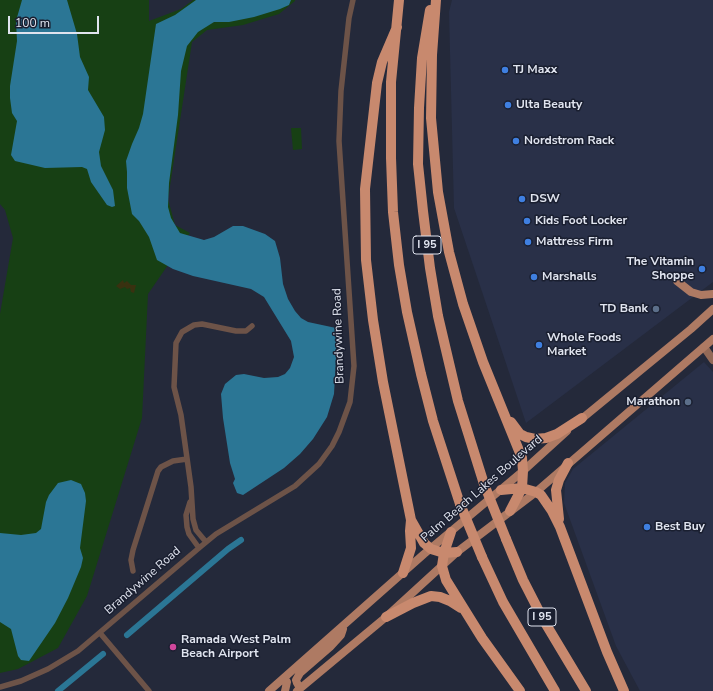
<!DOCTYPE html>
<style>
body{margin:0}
#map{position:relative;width:713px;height:691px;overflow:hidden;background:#24293a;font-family:"Nunito Sans",sans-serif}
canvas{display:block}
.scale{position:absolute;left:8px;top:16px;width:91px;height:18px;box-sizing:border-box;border:2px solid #e0e4ef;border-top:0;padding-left:5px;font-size:12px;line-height:14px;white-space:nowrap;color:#e0e4ef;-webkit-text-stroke:3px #1a1f30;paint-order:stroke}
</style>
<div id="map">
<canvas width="713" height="691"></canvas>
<div class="scale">100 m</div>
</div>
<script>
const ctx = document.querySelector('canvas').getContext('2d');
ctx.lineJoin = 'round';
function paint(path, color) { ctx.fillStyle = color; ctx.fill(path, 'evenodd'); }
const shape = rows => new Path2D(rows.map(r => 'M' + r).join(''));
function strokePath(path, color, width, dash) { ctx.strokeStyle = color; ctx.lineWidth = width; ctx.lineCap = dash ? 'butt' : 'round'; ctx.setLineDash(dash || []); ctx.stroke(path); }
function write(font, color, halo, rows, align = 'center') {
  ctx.font = font + ' "Nunito Sans",sans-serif'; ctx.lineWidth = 3; ctx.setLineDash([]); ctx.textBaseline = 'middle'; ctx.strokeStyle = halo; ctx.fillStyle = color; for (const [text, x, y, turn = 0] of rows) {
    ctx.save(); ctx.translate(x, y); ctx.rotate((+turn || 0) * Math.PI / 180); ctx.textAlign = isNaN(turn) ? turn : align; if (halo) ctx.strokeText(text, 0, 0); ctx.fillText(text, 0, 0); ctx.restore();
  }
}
const built = shape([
 [452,0,713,0,713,282,526,423,454,208,449,12],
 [704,362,713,372,713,691,640,691,616,646,564,503,565,483,573,469]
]);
const green = shape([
 [0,0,149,0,149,21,181,9,193,0,295,0,295,1,279,14,243,25,207,30,192,42,168,199,175,225,190,233,148,294,142,418,87,596,58,648,18,669,0,673,0,314,13,238,5,210,0,204],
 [291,128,301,128,302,149,293,150]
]);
const sand = shape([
 [123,280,124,283,127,281,131,285,136,285,134,293,131,292,130,288,127,289,125,287,120,289,116,286]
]);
const water = shape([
 [22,0,67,0,77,34,80,57,89,77,88,90,104,117,105,130,99,152,101,166,113,190,115,206,112,207,107,205,91,182,87,169,82,167,45,168,15,161,11,155,17,121,12,113,10,98,10,86,17,41,16,21],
 [196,0,291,0,289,5,280,9,254,17,229,22,214,22,198,32,187,46,181,71,178,115,169,183,168,207,171,218,180,233,204,240,214,237,233,226,243,226,265,234,275,241,280,258,283,284,288,299,295,311,301,318,308,322,336,328,336,358,334,394,327,417,313,439,300,454,284,468,243,495,237,493,233,483,235,479,230,463,223,418,221,394,225,384,236,375,244,374,264,378,278,377,285,374,290,368,294,357,291,341,264,297,251,289,193,276,173,269,157,260,149,237,139,221,132,214,127,188,127,172,126,161,132,144,139,128,143,114,156,24,175,15],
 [71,480,81,484,85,493,86,501,80,548,83,558,81,567,68,598,55,623,29,661,21,660,18,656,11,629,0,622,0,533,21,535,36,533,41,529,46,502,49,495,58,483]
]);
const canal = shape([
 [127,635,228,549,241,540],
 [58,691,103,654]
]);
const street = shape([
 [190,502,186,515,187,527,189,534,199,548],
 [206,542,196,530,193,519,191,487,181,415,174,387,176,343,182,332,194,325,202,324,236,331,246,331,252,326],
 [133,571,131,560,133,550,158,471,161,467,173,461,187,459],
 [100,633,149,691],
 [0,687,21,681,48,669,78,651,199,548,216,534,295,486,319,464,332,446,339,432,350,402,354,366,339,141,341,91,349,18,353,0]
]);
const secondary = shape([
 [704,347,713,360]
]);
const primary = shape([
 [677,281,691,292,701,295,713,294],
 [579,421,691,329,713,309],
 [284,678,287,682,285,691],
 [300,688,297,683,296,680,300,673,330,647,341,635,343,629],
 [269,691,424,554,523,471,567,431],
 [297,691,386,617,457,552,536,492,713,339]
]);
const highway = shape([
 [399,0,391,82,391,158,393,212,399,265,407,312,421,374,433,421,460,504],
 [436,0,432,55,431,118,438,192,449,252,463,304,483,362,522,458,523,471,522,488,510,511],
 [430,10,422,58,419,108,418,164,423,211,430,268,438,316,458,401,484,484],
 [397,27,382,62,377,83,365,189,366,260,373,320,383,382,411,520,424,543,431,549,444,553,457,552],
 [511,422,520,434,526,437,535,439,546,438,557,434,582,418],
 [501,490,522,488,536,492,541,495,552,511,560,527,607,652,624,691],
 [559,519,556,490,559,480,568,463],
 [451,532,444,553,442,566,446,580,482,638,520,691],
 [506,539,523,580,544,621,586,691],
 [482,557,503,602,555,691],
 [403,573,411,548,410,531,411,520],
 [386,617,413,603,431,596,440,597,450,601,461,608]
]);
const highwayBridge = shape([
 [484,484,506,539],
 [460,504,482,557]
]);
const markers = [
 [505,70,4,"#3f7fe0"],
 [508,105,4,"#3f7fe0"],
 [516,141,4,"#3f7fe0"],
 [522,199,4,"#3f7fe0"],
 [527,221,4,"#3f7fe0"],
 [528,242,4,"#3f7fe0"],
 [702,269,4,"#3f7fe0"],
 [534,277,4,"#3f7fe0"],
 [656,309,4,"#5c6f8a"],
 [539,345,4,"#3f7fe0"],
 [688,402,4,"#5c6f8a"],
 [647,527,4,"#3f7fe0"],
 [173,647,4,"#d1479c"]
];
const shields = [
 [427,245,28],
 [542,617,28]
];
const shieldNames = [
 ["I 95",427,245],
 ["I 95",542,617]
];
const poiNames = [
 ["TJ Maxx",513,70],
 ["Ulta Beauty",516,105],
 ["Nordstrom Rack",524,141],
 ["DSW",530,199],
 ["Kids Foot Locker",535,221],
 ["Mattress Firm",536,242],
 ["The Vitamin",694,262,"right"],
 ["Shoppe",694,276,"right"],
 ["Marshalls",542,277],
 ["TD Bank",648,309,"right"],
 ["Whole Foods",547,338],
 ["Market",547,352],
 ["Marathon",680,402,"right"],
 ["Best Buy",655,527],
 ["Ramada West Palm",181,640],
 ["Beach Airport",181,654]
];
const streetNames = [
 ["Brandywine Road",339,336,-92],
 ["Palm Beach Lakes Boulevard",482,489,-41],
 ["Brandywine Road",143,581,-41]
];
paint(built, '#293048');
paint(green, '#174014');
paint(sand, '#393110');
paint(water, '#2b7695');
strokePath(canal, '#2b7695', 6);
strokePath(street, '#6d5348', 5.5);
strokePath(secondary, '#926957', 8);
strokePath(primary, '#ae7a63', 8);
strokePath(highway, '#c8896e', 10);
strokePath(highwayBridge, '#c8896e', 10);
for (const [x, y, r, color] of markers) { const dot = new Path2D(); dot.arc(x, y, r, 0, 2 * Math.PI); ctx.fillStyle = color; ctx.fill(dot); strokePath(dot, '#1a1f30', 1.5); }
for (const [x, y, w] of shields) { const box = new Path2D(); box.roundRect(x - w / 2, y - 9, w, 18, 3); ctx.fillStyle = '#1a1f30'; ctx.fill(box); strokePath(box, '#e0e4ef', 1); }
write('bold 11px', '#e0e4ef', null, shieldNames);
write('bold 12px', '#e0e4ef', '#1a1f30', poiNames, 'left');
write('12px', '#e0e4ef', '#1a1f30', streetNames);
</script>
